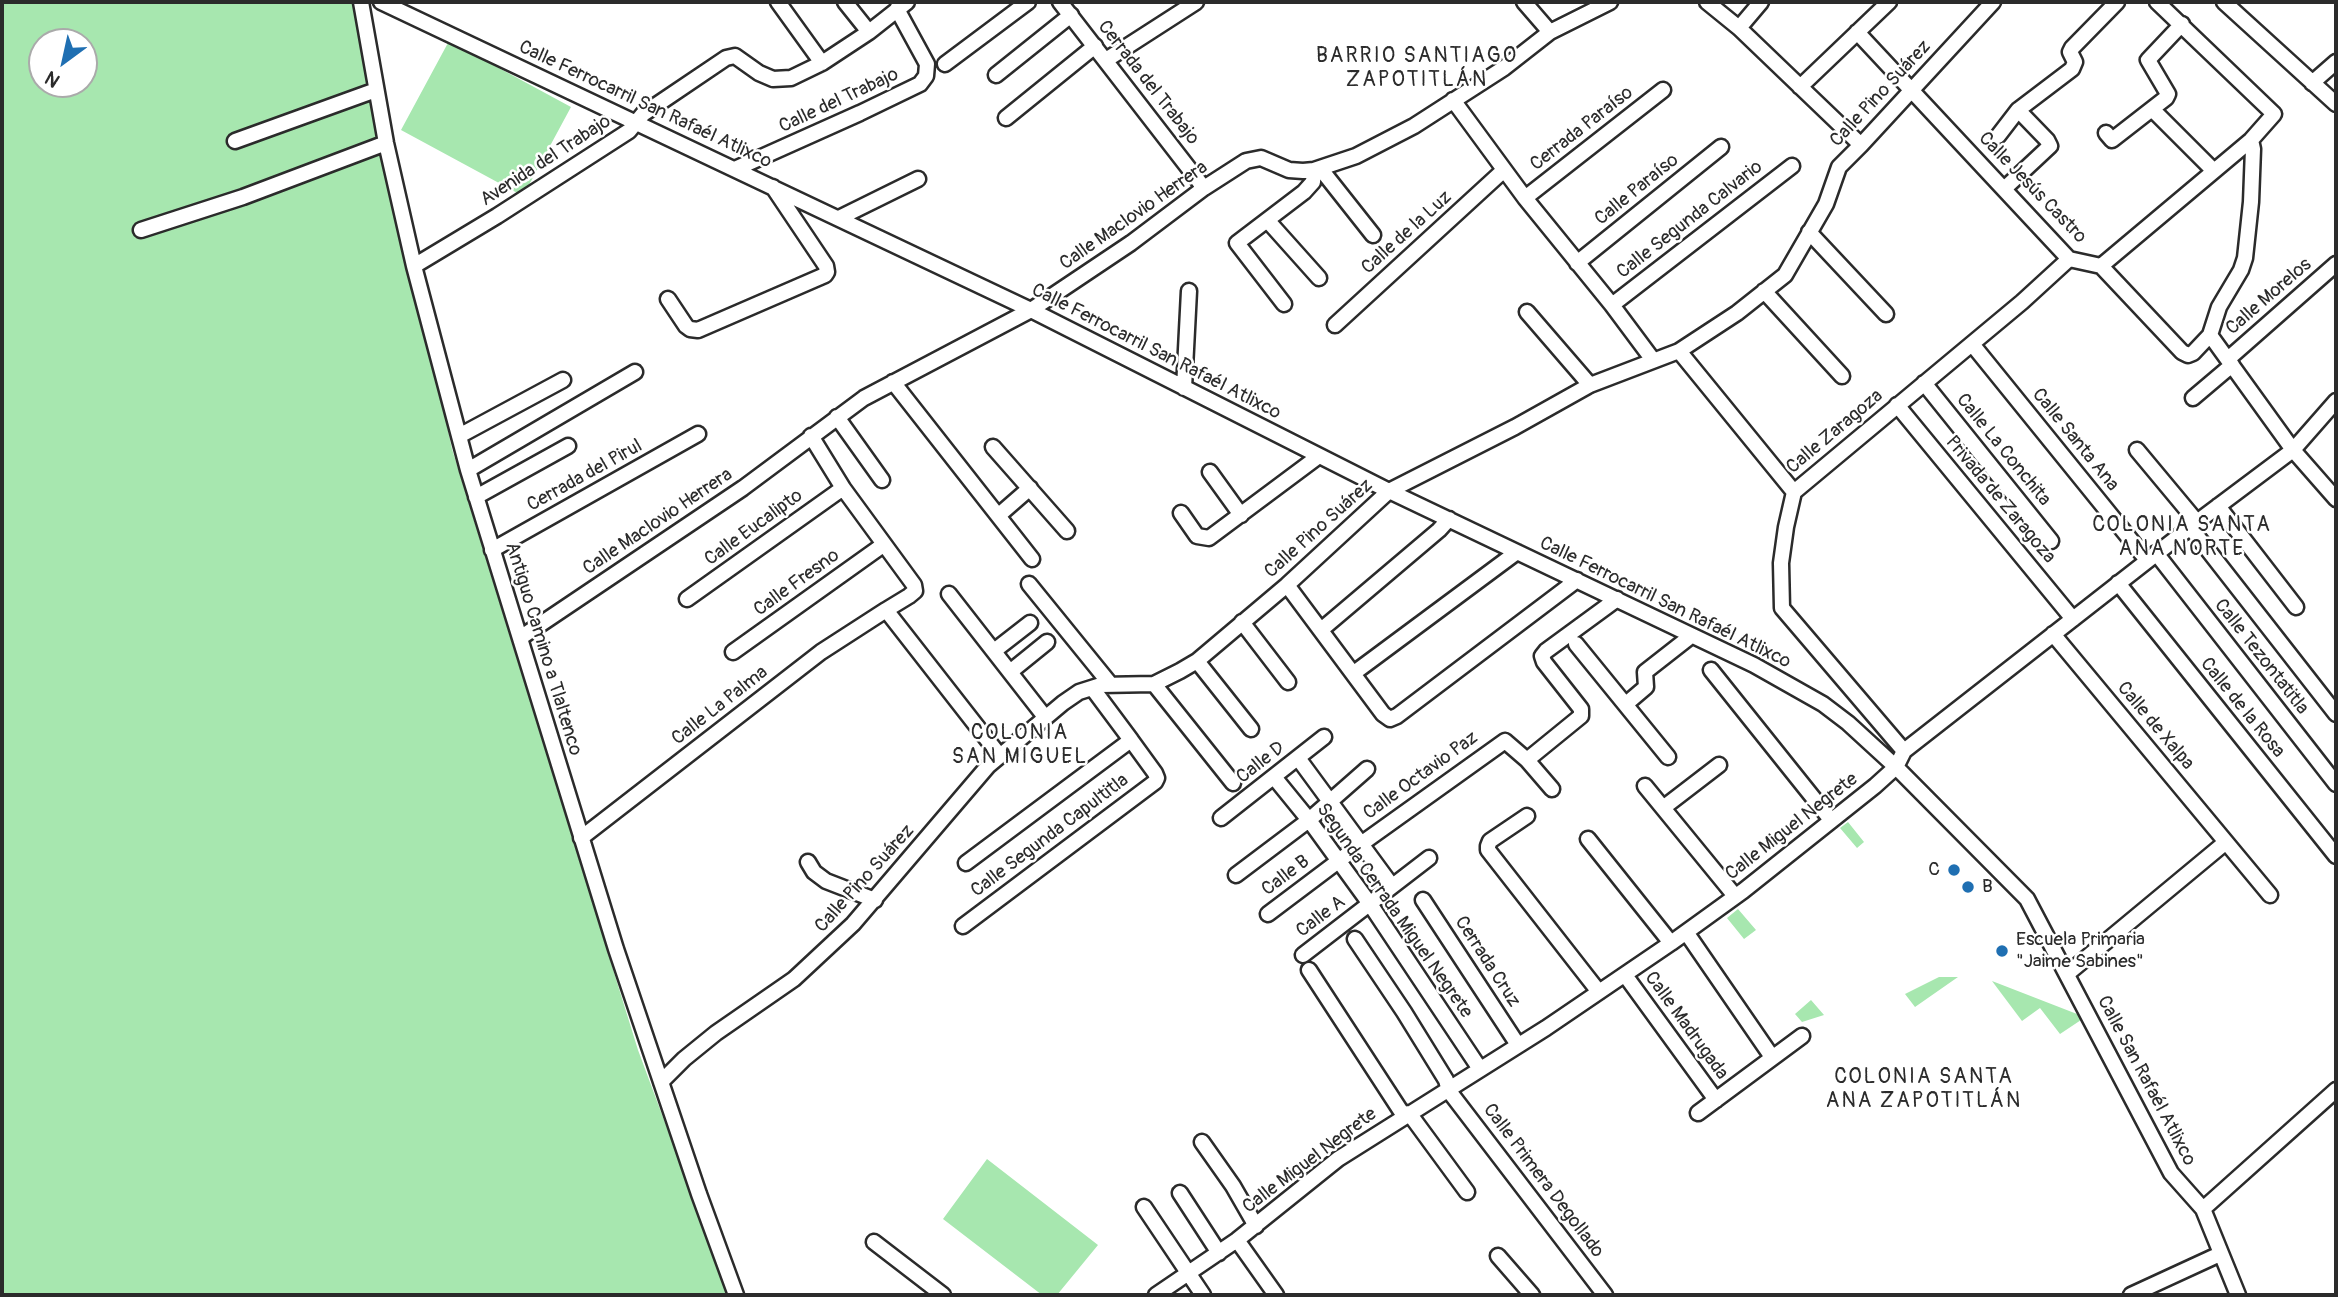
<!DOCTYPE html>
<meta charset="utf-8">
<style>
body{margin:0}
#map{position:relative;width:2338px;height:1297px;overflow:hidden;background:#fff;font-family:Pangolin,sans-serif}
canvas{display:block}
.frame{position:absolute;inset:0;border:4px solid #2b2b2b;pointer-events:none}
.north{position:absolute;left:28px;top:28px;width:70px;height:70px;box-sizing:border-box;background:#fff;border:2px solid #aaa;border-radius:50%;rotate:213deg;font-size:19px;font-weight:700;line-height:28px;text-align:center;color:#2b2b2b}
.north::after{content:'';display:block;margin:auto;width:24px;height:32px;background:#1f6fb2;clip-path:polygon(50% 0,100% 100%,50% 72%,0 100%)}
</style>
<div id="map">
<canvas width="2338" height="1297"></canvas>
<div class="frame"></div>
<div class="north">N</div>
</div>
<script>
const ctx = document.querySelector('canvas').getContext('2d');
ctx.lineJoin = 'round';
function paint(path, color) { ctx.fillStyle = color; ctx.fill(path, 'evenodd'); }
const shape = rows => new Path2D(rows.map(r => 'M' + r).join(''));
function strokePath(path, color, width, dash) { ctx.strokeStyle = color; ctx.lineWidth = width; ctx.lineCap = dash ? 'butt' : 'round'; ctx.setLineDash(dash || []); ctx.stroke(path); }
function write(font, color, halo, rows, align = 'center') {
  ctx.font = font + ' Pangolin,sans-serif'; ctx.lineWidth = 5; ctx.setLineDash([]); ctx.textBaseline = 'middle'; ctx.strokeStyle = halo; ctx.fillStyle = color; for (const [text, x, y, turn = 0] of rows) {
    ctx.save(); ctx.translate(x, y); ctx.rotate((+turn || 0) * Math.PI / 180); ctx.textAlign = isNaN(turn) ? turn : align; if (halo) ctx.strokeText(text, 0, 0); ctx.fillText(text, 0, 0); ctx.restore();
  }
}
const green = shape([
 [2,2,356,2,452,449,638,1050,729,1295,2,1295],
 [42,42,84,42,84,84,42,84],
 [449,41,571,107,523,196,401,130],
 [1848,822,1864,842,1857,848,1840,828],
 [1738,909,1756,930,1744,939,1727,918],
 [1939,977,1958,977,1915,1007,1905,994],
 [1992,981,2077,1014,2081,1020,2060,1034,2040,1008,2022,1021],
 [1811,1000,1824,1015,1802,1022,1795,1014],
 [987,1159,1098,1245,1057,1295,1042,1295,943,1219]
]);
const minor = shape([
 [361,2,386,143,414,266,468,470,616,949,699,1194,736,1295],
 [381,2,1031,310,1389,491,1754,665,1823,704,1848,723,1896,767,2027,899,2171,1173,2203,1209,2238,1295],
 [778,2,822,63],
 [845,2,869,32],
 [1060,2,1204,188],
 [1524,2,1550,32],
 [1707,2,1739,28,1861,145],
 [2224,2,2336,104],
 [1739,28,1761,2],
 [1857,32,2069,259,2101,266,2182,352,2188,355,2193,353,2210,335,2219,307,2241,270,2245,258,2251,202,2253,149,2251,140],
 [1106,60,1196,2],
 [945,64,1028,2],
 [996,75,1071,15],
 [2312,83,2336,62],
 [1800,87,1889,2],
 [1453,100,1525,198,1612,305,1653,360],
 [2153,110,2214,171],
 [1006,118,1095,46],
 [2106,133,2112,140,2166,98,2168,94,2148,60,2182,24],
 [1998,136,2018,110],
 [235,141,376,90],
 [1320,168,1373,235],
 [735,169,860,113,920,84,926,76,927,64,897,9],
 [2004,189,2050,146,2047,140,2018,110,2072,69,2075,62,2070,52,2072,48,2117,2],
 [1525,198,1663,90],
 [839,218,918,179],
 [1268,221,1319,278],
 [141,230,243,197,386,143],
 [1809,232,1886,314],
 [1577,263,1721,147],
 [414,266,497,216,629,131,643,114,652,108,726,58,735,56,759,73,773,79,791,78,822,63,869,32,907,2],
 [2101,266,2251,140,2274,114,2157,2],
 [1764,291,1842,376],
 [668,299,686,326,690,329,698,330,825,275,827,272,826,266,773,187],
 [1284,304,1237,243,1304,192,1313,182,1314,170],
 [1612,305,1792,166],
 [1527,312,1590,385],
 [1335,325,1504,170],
 [2210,335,2293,450,2336,499],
 [1972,344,2147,560],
 [1679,351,1794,492],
 [2228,359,2336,264],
 [893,382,1032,559],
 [1924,383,2051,541],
 [1184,388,1189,291],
 [2193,398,2232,365],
 [1897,405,2073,619],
 [837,417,882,480],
 [459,436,563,380],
 [811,436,843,488,914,585,915,591,909,596,886,610,1000,756],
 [993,447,1067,531],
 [2137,450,2197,522],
 [468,470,635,372],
 [1210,472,1241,515],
 [476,497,568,446],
 [2218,506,2296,607],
 [1181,513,1197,536,1209,538,1319,456],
 [999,515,1030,488],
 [2190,527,2336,714],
 [492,550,698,434],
 [2156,553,2336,784],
 [2118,583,2336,856],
 [1029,584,1111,685],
 [1287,585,1383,714,1390,719,1397,716,1577,580],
 [949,594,1045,717],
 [687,599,843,488],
 [1242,622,1288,682],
 [1321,630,1439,530,1449,519],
 [2053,634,2270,895],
 [520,638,743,488,864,398,1031,310,1131,243,1204,188,1246,161,1261,158,1289,170,1303,171,1314,170,1356,156,1414,126,1504,68,1550,32,1610,2],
 [1576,644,1668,757],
 [994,651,1030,623],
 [733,652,883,545],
 [1197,661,1251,729],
 [1711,670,1831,820],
 [1010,672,1047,642],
 [1354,673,1517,552],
 [1154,684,1233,783],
 [1626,704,1646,687,1645,672,1691,636],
 [1904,751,1782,608,1781,563,1786,527,1794,492,2022,302,2069,259],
 [1298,758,1392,886],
 [1527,760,1581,716,1581,709,1544,662,1542,656,1546,651,1617,599],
 [1274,777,1309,820,1370,904,1480,1069],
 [1645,786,1735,896],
 [1663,808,1719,765],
 [1527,816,1490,841,1488,846,1488,850,1599,992],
 [1221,818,1324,737],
 [581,838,821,652,886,610],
 [1588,839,1671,943],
 [808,862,814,872,826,881,875,900],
 [966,863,1131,740,1093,689],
 [1236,875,1309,820,1367,769],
 [1423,900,1518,1045],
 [1268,914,1361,844,1505,741,1527,760,1552,789],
 [963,926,1155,782,1157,778,1155,773,1131,740],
 [1686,932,1772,1057],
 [1355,939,1404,1012,1446,1080,1449,1091,1605,1295],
 [1303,955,1429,858],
 [1309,970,1404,1116],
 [2067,974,2226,842],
 [1625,975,1716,1100],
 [661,1082,684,1059,716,1033,794,979,853,924,988,766,1063,703,1079,692,1101,685,1154,684,1180,671,1197,661,1287,585,1389,491,1515,427,1590,385,1679,351,1737,313,1785,275,1826,204,1839,167,1861,145,1993,2],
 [1409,1113,1467,1192],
 [1698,1113,1802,1036],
 [1202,1142,1233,1186,1256,1226],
 [1180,1193,1219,1253],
 [1144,1207,1203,1295],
 [2203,1209,2336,1090],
 [1237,1240,1276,1295],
 [874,1242,943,1295],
 [1498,1256,1532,1295],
 [1156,1295,1237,1240,1338,1159,1546,1028,1671,943,1743,891,1875,786,1896,767,1904,751,2197,522,2293,450,2336,401],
 [2131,1295,2220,1254]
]);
const markers = [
 [1954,870,7,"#1f6fb2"],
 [1968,887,7,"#1f6fb2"],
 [2002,951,7,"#1f6fb2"]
];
const streetNames = [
 ["Cerrada del Trabajo",1148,83,52],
 ["Calle Pino Suárez",1881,94,-47],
 ["Calle del Trabajo",839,101,-25],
 ["Calle Ferrocarril San Rafaél Atlixco",645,105,25],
 ["Cerrada Paraíso",1582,129,-38],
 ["Avenida del Trabajo",546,161,-33],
 ["Calle Jesús Castro",2032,188,46],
 ["Calle Paraíso",1637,190,-39],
 ["Calle Maclovio Herrera",1134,216,-35],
 ["Calle Segunda Calvario",1690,220,-38],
 ["Calle de la Luz",1407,233,-42],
 ["Calle Morelos",2269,297,-41],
 ["Calle Ferrocarril San Rafaél Atlixco",1156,352,27],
 ["Calle Zaragoza",1835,432,-40],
 ["Calle Santa Ana",2075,440,51],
 ["Calle La Conchita",2003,450,51],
 ["Cerrada del Pirul",585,476,-29],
 ["Privada de Zaragoza",2000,500,50],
 ["Calle Maclovio Herrera",658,522,-34],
 ["Calle Eucalipto",754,528,-36],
 ["Calle Pino Suárez",1319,529,-42],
 ["Calle Fresno",797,583,-36],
 ["Calle Ferrocarril San Rafaél Atlixco",1665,603,26],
 ["Antiguo Camino a Tlaltenco",543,649,73],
 ["Calle Tezontatitla",2261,657,52],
 ["Calle La Palma",720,706,-38],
 ["Calle de la Rosa",2242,708,51],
 ["Calle de Xalpa",2155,726,50],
 ["Calle D",1261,763,-38],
 ["Calle Octavio Paz",1421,776,-36],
 ["Calle Miguel Negrete",1792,827,-38],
 ["Calle Segunda Capultitla",1050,836,-37],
 ["Calle B",1286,876,-37],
 ["Calle Pino Suárez",865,879,-48],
 ["Segunda Cerrada Miguel Negrete",1394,911,55],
 ["Calle A",1321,917,-37],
 ["Cerrada Cruz",1487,962,57],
 ["Calle Madrugada",1686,1026,54],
 ["Calle San Rafaél Atlixco",2146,1081,62],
 ["Calle Miguel Negrete",1310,1161,-37],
 ["Calle Primera Degollado",1543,1181,53]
];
const poiNames = [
 ["C",1940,870,"right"],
 ["B",1982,887],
 ["Escuela Primaria",2016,940],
 ["\"Jaime Sabines\"",2016,962]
];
const neighbourhoodNames = [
 ["BARRIO SANTIAGO",1417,57],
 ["ZAPOTITLÁN",1417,81],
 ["COLONIA SANTA",2182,526],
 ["ANA NORTE",2182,550],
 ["COLONIA",1020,734],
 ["SAN MIGUEL",1020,758],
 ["COLONIA SANTA",1924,1078],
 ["ANA ZAPOTITLÁN",1924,1102]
];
paint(green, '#a7e7af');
strokePath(minor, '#2b2b2b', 19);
strokePath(minor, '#fff', 14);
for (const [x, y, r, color] of markers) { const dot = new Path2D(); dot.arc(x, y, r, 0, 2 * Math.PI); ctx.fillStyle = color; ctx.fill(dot); strokePath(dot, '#fff', 2.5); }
write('19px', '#2b2b2b', '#fff', streetNames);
write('19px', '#2b2b2b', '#fff', poiNames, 'left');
ctx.letterSpacing = '2px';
write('21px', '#2b2b2b', '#fff', neighbourhoodNames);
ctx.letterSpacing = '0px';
</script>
